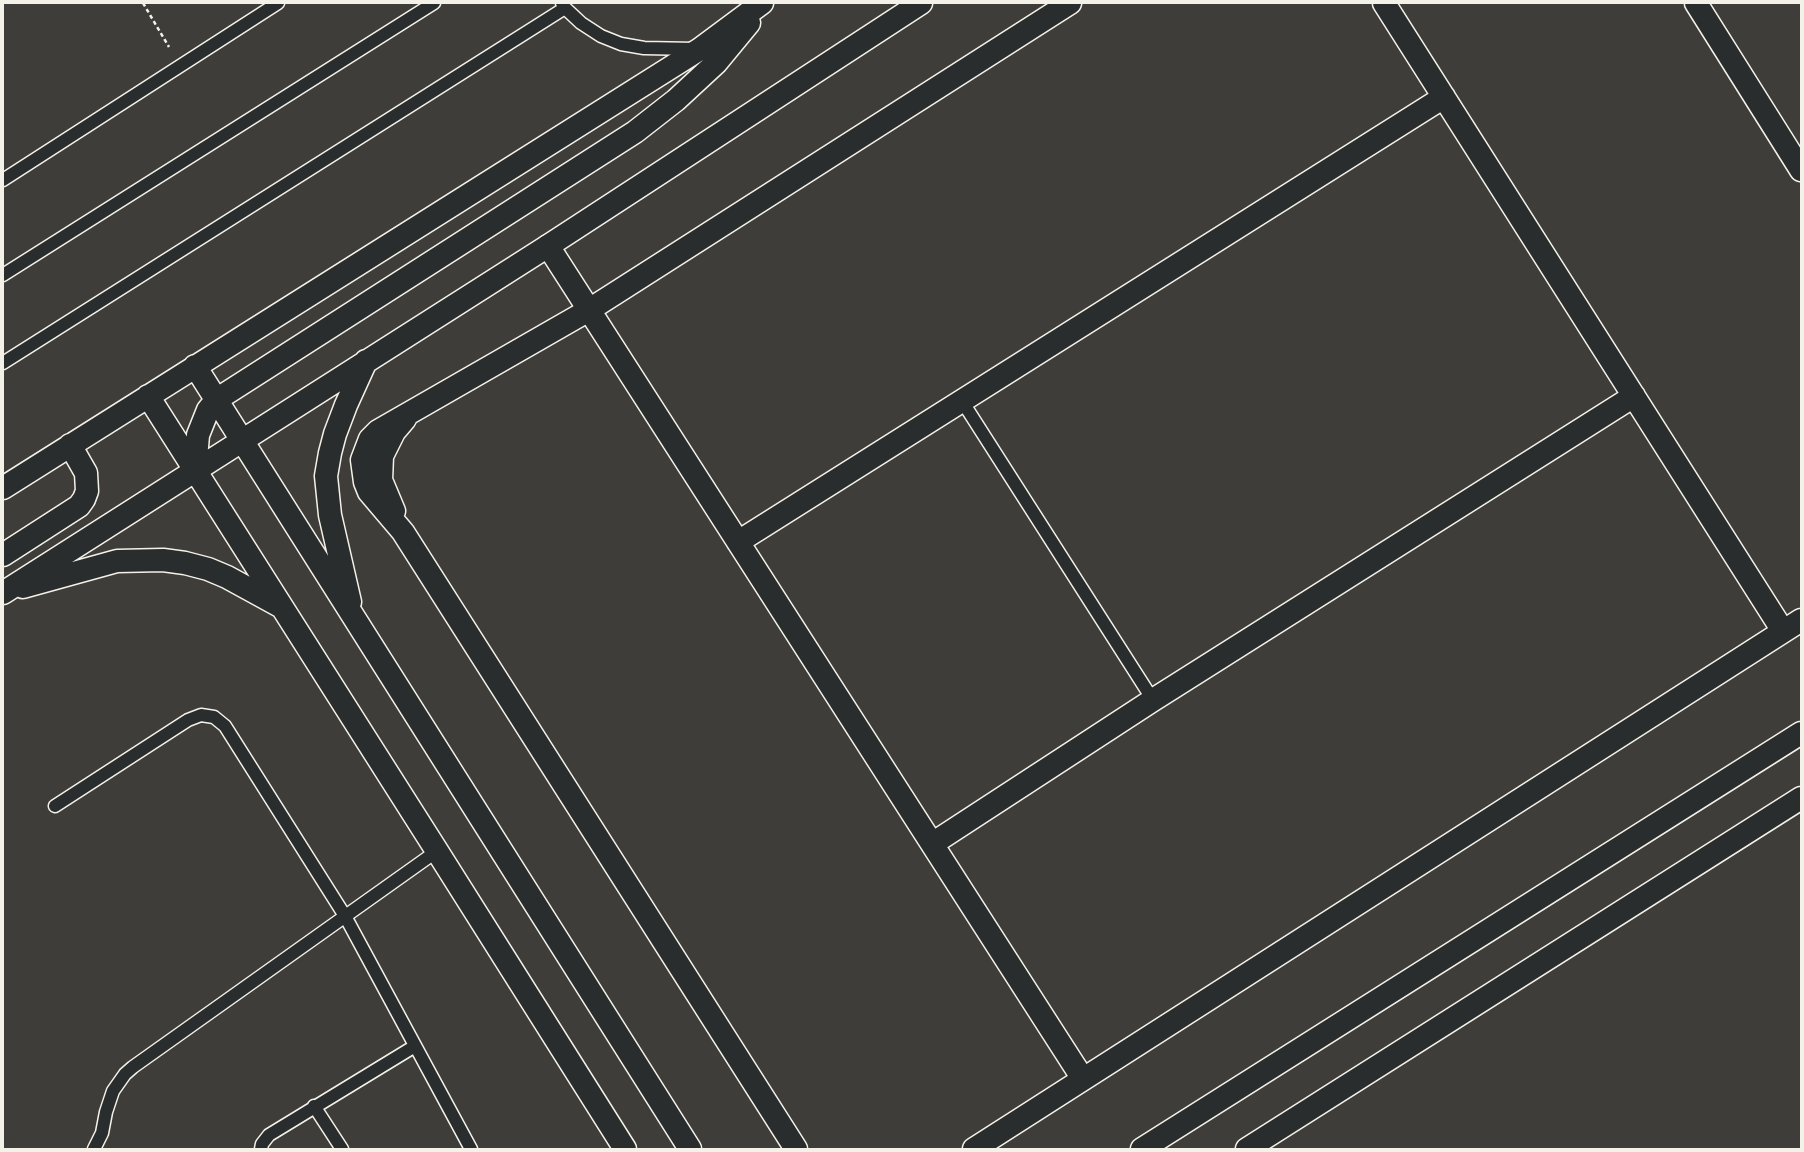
<!DOCTYPE html>
<style>
body{margin:0}
#map{position:relative;width:1804px;height:1152px;overflow:hidden;background:#3f3d3a;font-family:"Gochi Hand",sans-serif}
canvas{display:block}
.frame{position:absolute;inset:0;border:4px solid #f4f1e8;pointer-events:none}
</style>
<div id="map">
<canvas width="1804" height="1152"></canvas>
<div class="frame"></div>
</div>
<script>
const ctx = document.querySelector('canvas').getContext('2d');
ctx.lineJoin = 'round';
const shape = rows => new Path2D(rows.map(r => 'M' + r).join(''));
function strokePath(path, color, width, dash) { ctx.strokeStyle = color; ctx.lineWidth = width; ctx.lineCap = dash ? 'butt' : 'round'; ctx.setLineDash(dash || []); ctx.stroke(path); }
const path = shape([
 [143,3,169,47]
]);
const service = shape([
 [562,3,565,8,581,23,601,36,621,44,644,48,695,49],
 [3,180,278,3],
 [3,275,434,3],
 [3,363,565,8],
 [962,401,1153,700],
 [55,806,188,720,201,715,214,717,225,726,345,916,471,1149],
 [314,1106,342,1149],
 [94,1149,102,1133,106,1112,113,1091,125,1074,133,1067,437,851],
 [261,1149,262,1144,269,1135,415,1046]
]);
const minor = shape([
 [1384,3,1783,631],
 [1696,3,1801,170],
 [548,246,1083,1079],
 [394,511,381,480,382,456,394,432,405,419],
 [738,542,1444,97],
 [932,844,1153,700,1634,396],
 [796,1149,403,532,369,492,365,482,362,460,370,439,378,431,589,310,1070,3],
 [974,1149,1801,620]
]);
const tertiary = shape([
 [195,366,690,1149],
 [148,396,437,851,625,1149],
 [195,470,198,435,208,410,216,400,635,132,676,100,716,63,749,23],
 [3,488,700,49,762,3],
 [3,555,79,506,84,499,87,491,86,473,70,445],
 [23,587,117,561,163,560,185,563,208,569,227,577,280,606],
 [3,593,548,246,921,3],
 [350,602,330,515,326,476,330,453,335,434,346,405,366,361],
 [1142,1149,1801,733],
 [1247,1149,1801,798]
]);
strokePath(service, '#f4f1e8', 15);
strokePath(minor, '#f4f1e8', 25);
strokePath(tertiary, '#f4f1e8', 25);
strokePath(path, '#f4f1e8', 2.5, [4, 3]);
strokePath(service, '#2a2d2e', 12);
strokePath(minor, '#2a2d2e', 22);
strokePath(tertiary, '#2a2d2e', 22);
</script>
